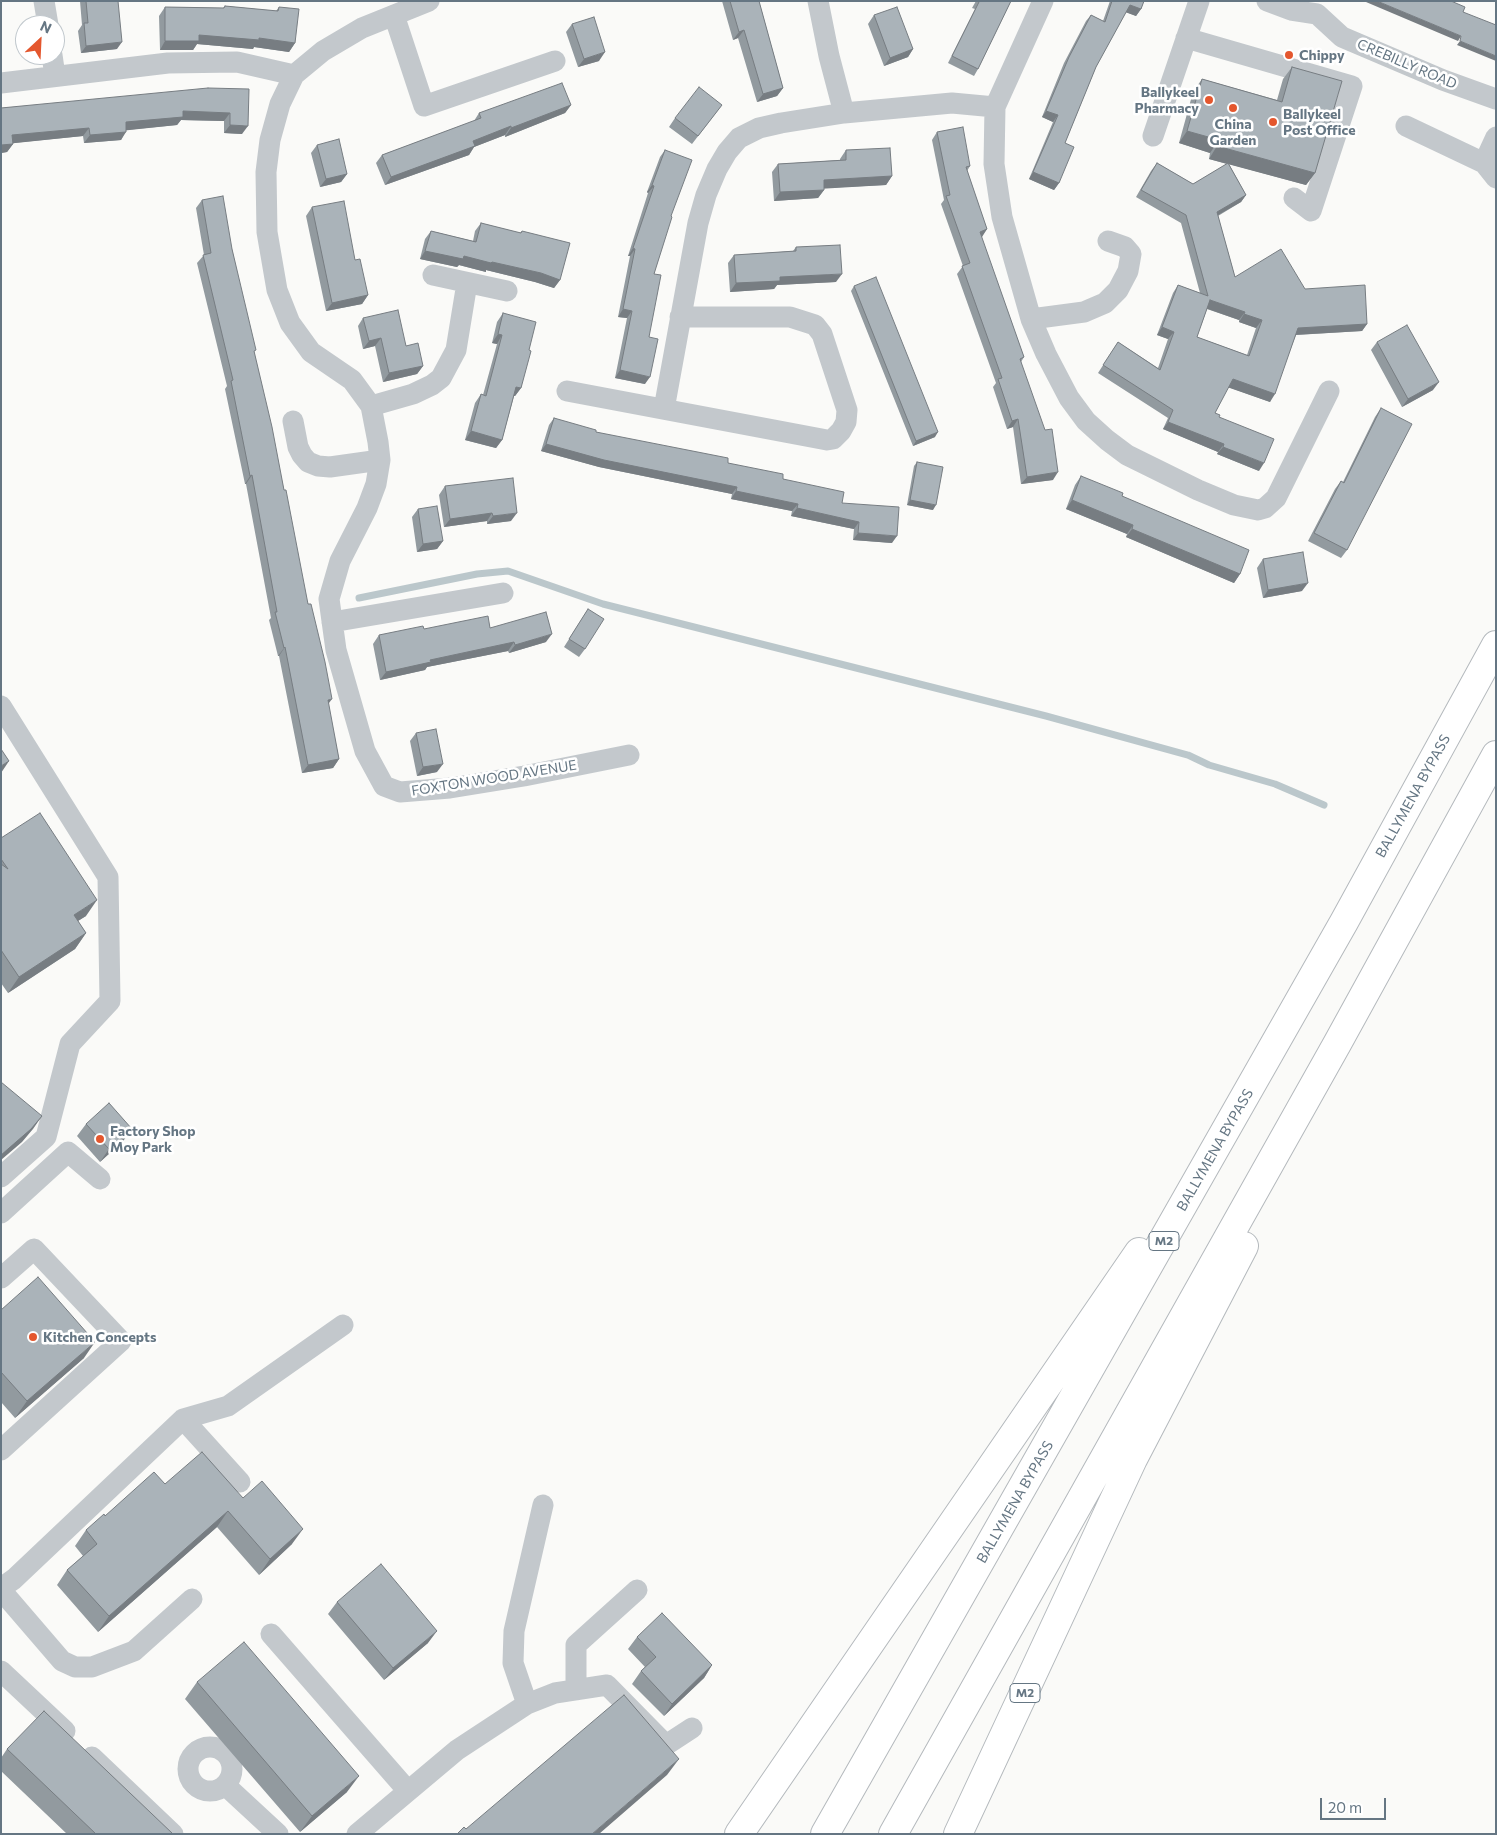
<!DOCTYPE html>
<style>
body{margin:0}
#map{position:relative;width:1497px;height:1835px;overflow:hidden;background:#fafaf8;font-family:Commissioner,sans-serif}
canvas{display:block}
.frame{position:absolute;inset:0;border:2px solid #657683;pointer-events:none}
.north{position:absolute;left:15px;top:15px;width:50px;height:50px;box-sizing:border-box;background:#fff;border:1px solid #c1c8cd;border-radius:50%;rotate:25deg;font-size:14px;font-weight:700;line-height:20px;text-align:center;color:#657683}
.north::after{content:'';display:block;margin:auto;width:18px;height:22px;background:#e4572e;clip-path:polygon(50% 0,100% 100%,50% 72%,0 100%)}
.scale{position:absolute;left:1320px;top:1798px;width:66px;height:22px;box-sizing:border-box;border:2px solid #657683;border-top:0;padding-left:6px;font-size:15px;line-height:18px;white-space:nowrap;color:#657683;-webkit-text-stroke:4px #fff;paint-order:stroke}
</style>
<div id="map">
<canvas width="1497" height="1835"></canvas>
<div class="frame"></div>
<div class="north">N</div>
<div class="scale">20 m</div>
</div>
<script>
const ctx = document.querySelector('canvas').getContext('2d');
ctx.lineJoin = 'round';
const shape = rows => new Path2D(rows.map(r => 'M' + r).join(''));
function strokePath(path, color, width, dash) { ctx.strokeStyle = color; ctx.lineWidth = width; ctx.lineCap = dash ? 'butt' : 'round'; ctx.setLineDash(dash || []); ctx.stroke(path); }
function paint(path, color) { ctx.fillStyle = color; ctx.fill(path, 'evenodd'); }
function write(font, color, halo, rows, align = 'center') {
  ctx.font = font + ' Commissioner,sans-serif'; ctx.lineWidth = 5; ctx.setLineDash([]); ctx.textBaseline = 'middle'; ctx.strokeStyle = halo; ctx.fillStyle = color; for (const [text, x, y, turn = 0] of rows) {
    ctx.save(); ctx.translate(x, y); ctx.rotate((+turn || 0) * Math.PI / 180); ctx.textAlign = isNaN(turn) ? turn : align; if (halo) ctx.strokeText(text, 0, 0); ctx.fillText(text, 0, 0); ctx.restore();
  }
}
const stream = shape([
 [359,598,477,574,508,571,603,604,1046,716,1188,755,1209,765,1275,784,1324,805]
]);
const minor = shape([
 [44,1,48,25],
 [429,1,362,28,323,51,294,75,280,104,270,140,266,172,267,232,277,290,290,323,311,352,352,380,371,406,378,442,380,460,376,484,367,508,340,561,329,599,336,650,365,751,384,786,400,792,450,788,524,776,629,755],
 [818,1,829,56,844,113],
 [1043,1,995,107,994,164,1002,217,1031,319,1046,354,1069,398,1086,421,1107,440,1127,455,1198,490,1234,505,1258,510,1265,508,1276,498,1329,391],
 [1267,1,1291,10,1317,14,1342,37,1443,80,1496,99],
 [394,15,424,106,555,61],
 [1186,38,1352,86,1311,211,1294,198],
 [52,55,55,76],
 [1,83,168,63,237,62,294,75],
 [1406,126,1484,163,1496,178],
 [1153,136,1199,1],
 [1484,163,1496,137],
 [433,275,507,291],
 [1031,319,1084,312,1105,303,1118,290,1128,271,1131,254,1125,247,1108,241],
 [567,391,827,440,833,439,841,431,846,422,847,410,822,334,815,325,790,317,680,317],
 [371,406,413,394,432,385,441,378,456,350,467,283],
 [664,409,698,223,706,195,717,169,727,152,739,138,759,128,781,123,844,113,952,103,995,107],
 [293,421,298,447,302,455,308,462,318,466,330,467,380,460],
 [332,622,503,593],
 [1,706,108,877,110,1001,70,1044,46,1137,1,1177],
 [1,1213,68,1152,100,1179],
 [1,1278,34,1249,121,1341,1,1450],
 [183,1419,228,1406,343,1325],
 [1,1588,14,1579,183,1419,240,1482],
 [1,1590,62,1661,75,1667,92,1667,134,1651,192,1599],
 [271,1634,408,1791],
 [1,1671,65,1731],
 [576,1690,576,1645,637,1590],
 [527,1704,513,1663,514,1631,543,1505],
 '188 1769a22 22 0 1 1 44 0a22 22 0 1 1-44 0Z',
 [92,1757,173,1834],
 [225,1785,278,1834],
 [357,1834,457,1750,527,1704,555,1693,607,1685,666,1745,692,1728]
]);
const highway = shape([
 [739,1834,1139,1252],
 [825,1834,1344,922,1496,645],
 [893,1834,1337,1044,1496,755],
 [958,1834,1133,1459,1244,1246]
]);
const wall = shape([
 [80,1,118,1,117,49,81,53,78,31,82,25],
 [722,1,759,1,783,88,777,96,757,102,738,38,733,40],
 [976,1,1011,1,978,69,974,76,948,63,975,9,972,8],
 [1110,1,1144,1,1141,9,1136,16,1126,12,1096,67,1065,143,1059,183,1054,190,1029,179,1053,122,1042,117,1064,63,1086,21,1091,15,1103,21],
 [225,6,276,11,279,7,295,43,289,52,254,47,253,49,197,44,193,50,160,50,159,16,165,7,223,8],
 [874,15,913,49,908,57,884,66,868,24],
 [572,24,599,61,578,67,566,32],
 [1292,67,1315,173,1306,185,1229,164,1246,195,1241,202,1218,216,1235,277,1305,289,1367,324,1362,331,1296,335,1270,402,1228,387,1215,413,1219,417,1259,471,1217,454,1218,452,1163,429,1168,418,1098,373,1118,342,1158,368,1168,339,1157,335,1173,293,1178,285,1200,293,1181,223,1136,197,1151,171,1157,163,1193,184,1227,164,1209,159,1210,153,1179,143,1193,92,1202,79,1277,100,1283,79],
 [1207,309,1239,320,1239,322,1256,328,1247,355,1197,337],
 [249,89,242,134,224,133,224,121,181,120,177,125,126,130,121,140,84,143,83,136,13,143,13,144,7,152,1,153,1,108],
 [571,105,565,113,505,137,505,135,474,147,469,155,385,185,376,163,382,155,474,121,479,113],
 [722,105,692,144,669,127,675,118],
 [937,132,970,166,967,171,987,229,981,237,1024,357,1021,362,1053,480,1021,484,1013,427,1007,429,993,387,996,383,957,274,963,266,941,204,944,200,932,140],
 [317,145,347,174,341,182,320,187,311,153],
 [665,150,671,216,654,274,645,384,615,378,627,318,618,317,630,256,628,256,648,193,647,192,660,157],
 [846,150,892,176,886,185,824,188,824,190,818,198,774,201,772,172,778,164,840,160,840,159],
 [202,200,232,249,284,490,328,704,339,759,333,768,302,773,279,656,278,656,269,620,271,618,246,484,245,484,225,389,227,386,197,263,204,255,196,208],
 [312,207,355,260,368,295,362,304,326,311,306,216],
 [481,223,520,233,522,231,560,280,554,288,535,282,486,270,486,272,459,265,457,267,420,259,425,239,431,231,473,241,475,231],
 [796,247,836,282,777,285,774,289,730,292,728,263,734,255,793,251],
 [854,286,935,437,913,446,851,291],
 [503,313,529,350,521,388,515,396,514,396,502,440,496,448,465,440,475,403,481,394,483,395,497,344,492,343,497,322],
 [363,318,423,366,417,374,383,382,375,346,363,349,358,326],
 [1377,342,1433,390,1402,407,1371,350],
 [1381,408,1347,550,1341,558,1308,541,1335,489,1341,481,1343,482,1375,417],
 [554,418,596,432,728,463,783,479,842,503,892,543,853,540,854,529,791,516,792,511,731,499,732,494,599,467,541,451,549,425],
 [917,462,933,510,907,505,914,466],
 [1081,476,1122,496,1240,574,1234,583,1126,537,1127,534,1066,509,1075,485],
 [445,486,511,521,487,524,487,521,444,527,439,495],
 [418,509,443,541,437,549,417,552,412,517],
 [1263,559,1302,591,1263,598,1257,568],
 [588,609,585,649,579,657,564,647],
 [490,628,546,642,509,653,508,651,427,667,425,670,380,680,373,644,379,635,424,629],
 [416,733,437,772,417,776,410,741],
 [1,838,86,916,78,921,86,933,75,949,8,993,1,983],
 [86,1124,132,1129,123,1141,100,1162,77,1136],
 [1,1310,84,1358,15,1418,1,1402],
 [165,1484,243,1498,292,1544,259,1575,217,1527,98,1632,57,1585,67,1570,83,1556,75,1546,86,1530,105,1516],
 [337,1602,428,1643,384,1680,328,1614],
 [637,1637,712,1665,704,1678,664,1716,632,1684,641,1671,645,1667,628,1649],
 [197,1682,347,1792,300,1832,185,1699],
 [7,1749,173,1834,67,1834,1,1771,1,1758]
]);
const shadedWall = shape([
 [1366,1,1377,1,1461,36,1458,41,1366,2],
 [1130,5,1141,9,1136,16,1125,12],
 [744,30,738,38,733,40,739,32],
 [199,35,259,38,295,43,289,52,254,47,253,49,197,44,193,50,160,50,165,41],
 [1460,41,1496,56,1496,61,1457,45],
 [122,42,117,49,81,53,86,46],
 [913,49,908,57,884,66,890,58],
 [605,52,599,61,578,67,584,59],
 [783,88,777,96,757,102,763,94],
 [571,105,565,113,505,137,511,128],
 [183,111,230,113,224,121,181,120,177,125,120,131,126,122],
 [1046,111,1058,115,1053,122,1042,117],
 [230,125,248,126,242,134,224,133],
 [511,126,505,135,474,147,469,155,385,185,391,177,473,141],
 [89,128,83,136,6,144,12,135],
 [1187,131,1219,140,1210,153,1179,143],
 [126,132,121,140,84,143,90,135],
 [13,144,7,152,1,153,1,145],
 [1217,146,1315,173,1306,185,1209,159],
 [1033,172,1059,183,1054,190,1029,179],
 [347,174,341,182,320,187,326,179],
 [892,176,886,185,818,189,824,180],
 [652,185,654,186,648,193,647,192],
 [824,190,818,198,774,201,780,192],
 [1246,195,1241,202,1211,219,1217,212],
 [987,229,982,237,974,240,980,232],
 [633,248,635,249,630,256,628,256],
 [425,251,464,256,492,262,541,273,560,280,554,288,535,282,486,270,486,272,459,265,457,267,420,259],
 [842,274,836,282,777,285,774,289,730,292,736,283,780,277],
 [368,295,362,304,326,311,332,303],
 [1210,300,1245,312,1239,320,1205,308],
 [623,309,632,311,627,318,618,317],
 [1244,314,1262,320,1256,328,1239,322],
 [1367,324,1362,331,1293,335,1298,328],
 [1162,327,1174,332,1168,339,1157,335],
 [498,334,502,335,497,344,492,343],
 [381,338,375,346,363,349,369,341],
 [423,366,417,374,383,382,389,373],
 [620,370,650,377,645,384,615,378],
 [1233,379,1275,394,1270,402,1227,387],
 [1439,382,1433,390,1402,407,1408,399],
 [516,387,521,388,515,396,510,395],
 [1018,419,1013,427,1007,429,1012,421],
 [1168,422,1224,444,1218,452,1163,429],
 [471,431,502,440,496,448,465,440],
 [938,432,935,437,913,446,916,441],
 [546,444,737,487,732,494,599,467,541,451],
 [1223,447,1264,463,1259,471,1217,454],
 [1058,472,1053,480,1021,484,1027,477],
 [252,475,246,484,245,484,250,476],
 [736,491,798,504,792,511,731,499],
 [910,500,936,505,933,510,907,505],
 [1072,500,1133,525,1127,534,1066,509],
 [797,508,859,522,854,529,791,516],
 [492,513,487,521,444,527,450,519],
 [517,513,511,521,487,524,493,516],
 [1132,529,1240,574,1234,583,1126,537],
 [858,533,897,536,892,543,853,540],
 [443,541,437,549,417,552,423,544],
 [1308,583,1302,591,1263,598,1268,590],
 [552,634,546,642,509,653,515,645],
 [514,642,508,651,427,667,425,670,380,680,386,672,430,660],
 [285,647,279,656,278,656,284,648],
 [332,699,326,707,328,700],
 [339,759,333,768,302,773,308,765],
 [9,761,1,773,1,766],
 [443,764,437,772,417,776,423,767],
 [97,900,86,916,63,930,74,915],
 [86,933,75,949,8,993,19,977],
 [42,1116,33,1129,22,1142,1,1160,1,1155],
 [132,1129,123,1141,100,1162,109,1149],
 [95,1342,84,1358,15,1418,27,1401],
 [228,1511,217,1527,98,1632,109,1616],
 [303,1529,292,1544,259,1575,270,1559],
 [437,1631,428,1643,384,1680,393,1668],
 [712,1665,704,1678,664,1716,672,1704],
 [679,1759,667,1775,599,1834,592,1834],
 [359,1776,347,1792,300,1832,312,1816]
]);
const building = shape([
 [86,1,118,1,122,42,86,46,84,23,88,23,86,1],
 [730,1,759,1,783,88,763,94,744,30,739,32,730,1],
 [978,1,1011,1,978,69,952,56,979,2,978,1],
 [1112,1,1144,1,1141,9,1130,5,1096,67,1065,143,1074,147,1059,183,1033,172,1058,115,1046,111,1069,57,1091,15,1105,22,1112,1],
 [1377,1,1451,1,1465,7,1463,12,1496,25,1496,56,1460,41,1461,36,1377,1],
 [225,6,278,11,279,7,299,9,295,43,259,38,259,40,199,35,199,41,165,41,165,7,224,8,225,6],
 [897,7,913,49,890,58,874,15,897,7],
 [594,17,605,52,584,59,572,24,594,17],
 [1292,67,1342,81,1315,173,1217,146,1219,140,1187,131,1202,79,1282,102,1292,67],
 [562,83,571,105,511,128,511,126,473,141,475,146,391,177,382,155,481,118,479,113,562,83],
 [699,87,722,105,698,136,675,118,699,87],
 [208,88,249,89,248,126,230,125,230,113,183,111,183,117,126,122,126,132,90,135,89,128,12,135,13,144,1,145,1,108,208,88],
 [963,127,970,166,966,167,987,229,980,232,1024,357,1020,359,1045,430,1052,429,1058,472,1027,477,1018,419,1012,421,998,379,1002,378,962,266,970,263,946,196,950,195,937,132,963,127],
 [339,139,347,174,326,179,317,145,339,139],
 [890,148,892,176,824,180,824,190,780,192,778,164,846,160,846,150,890,148],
 [665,150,692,160,671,216,672,217,654,274,661,275,649,337,658,339,650,377,620,370,632,311,623,309,635,249,633,248,654,186,652,185,665,150],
 [1157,163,1193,184,1228,163,1246,195,1217,212,1235,277,1281,249,1305,289,1365,285,1367,324,1298,328,1275,394,1233,379,1215,413,1220,415,1219,417,1274,439,1264,463,1223,447,1224,444,1168,422,1173,410,1103,365,1118,342,1160,370,1174,332,1162,327,1178,285,1208,296,1186,215,1141,190,1157,163],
 [1210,300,1245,312,1244,314,1262,320,1249,356,1197,337,1210,300],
 [223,196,232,249,256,350,254,351,272,427,284,490,286,490,308,604,311,604,325,662,332,699,328,700,339,759,308,765,285,647,284,648,275,612,277,612,252,475,250,476,231,381,233,380,203,255,211,253,202,200,223,196],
 [344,201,355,260,360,259,368,295,332,303,312,207,344,201],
 [481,223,521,233,522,231,570,243,560,280,541,273,492,262,491,263,464,256,463,259,425,251,431,231,476,242,481,223],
 [840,245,842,274,780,277,780,281,736,283,734,255,796,251,796,247,840,245],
 [876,277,938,432,916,441,854,286,876,277],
 [398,310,406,346,418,343,423,366,389,373,381,338,369,341,363,318,398,310],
 [503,313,536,322,529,350,531,351,521,388,516,387,502,440,471,431,481,394,486,396,502,335,498,334,503,313],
 [1407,325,1439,382,1408,399,1377,342,1407,325],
 [1381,408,1412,424,1347,550,1314,533,1341,481,1344,483,1381,408],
 [554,418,596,430,596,432,728,458,728,463,783,474,783,479,844,492,842,503,899,507,897,536,858,533,859,522,797,508,798,504,736,491,737,487,604,460,546,444,554,418],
 [917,462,943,467,936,505,910,500,917,462],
 [1081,476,1123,493,1122,496,1249,550,1240,574,1132,529,1133,525,1072,500,1081,476],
 [513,478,517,513,493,516,492,513,450,519,445,486,513,478],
 [437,506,443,541,423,544,418,509,437,506],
 [1303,552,1308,583,1268,590,1263,559,1303,552],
 [588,609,604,619,585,649,569,639,588,609],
 [546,612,552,634,515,645,514,642,430,660,431,662,386,672,379,635,423,626,424,629,488,616,490,628,546,612],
 [436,729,443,764,423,767,416,733,436,729],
 [1,749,9,761,1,766,1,749],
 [40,813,97,900,74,915,86,933,19,977,1,950,1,864,8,869,1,859,1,838,40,813],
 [1,1082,42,1116,31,1129,1,1155,1,1082],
 [109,1103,132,1129,109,1149,86,1124,109,1103],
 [38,1277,95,1342,27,1401,1,1372,1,1310,38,1277],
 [202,1452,243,1498,262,1481,303,1529,270,1559,228,1511,109,1616,67,1570,97,1544,86,1530,104,1514,105,1516,154,1472,165,1484,202,1452],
 [381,1564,437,1631,393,1668,337,1602,381,1564],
 [662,1613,712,1665,672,1704,641,1671,656,1657,637,1637,662,1613],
 [244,1642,359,1776,312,1816,197,1682,244,1642],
 [624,1695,679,1759,592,1834,457,1834,464,1827,466,1829,624,1695],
 [44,1711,173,1834,96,1834,7,1749,44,1711]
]);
const markers = [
 [1289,55,5,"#e4572e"],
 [1209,100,5,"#e4572e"],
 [1233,108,5,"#e4572e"],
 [1273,122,5,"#e4572e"],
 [100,1139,5,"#e4572e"],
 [33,1337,5,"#e4572e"]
];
const shields = [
 [1164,1241,30],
 [1025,1693,30]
];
const shieldNames = [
 ["M2",1164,1241],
 ["M2",1025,1693]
];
const poiNames = [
 ["Chippy",1299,55],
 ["Ballykeel",1199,92,"right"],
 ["Pharmacy",1199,108,"right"],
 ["Ballykeel",1283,114],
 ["Post Office",1283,130],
 ["China",1233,124,"center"],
 ["Garden",1233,140,"center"],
 ["Factory Shop",110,1131],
 ["Moy Park",110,1147],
 ["Kitchen Concepts",43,1337]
];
const streetNames = [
 ["CREBILLY ROAD",1407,64,23],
 ["FOXTON WOOD AVENUE",494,778,-9],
 ["BALLYMENA BYPASS",1413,796,-61],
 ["BALLYMENA BYPASS",1215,1150,-60],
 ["BALLYMENA BYPASS",1015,1502,-60]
];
strokePath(stream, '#bbc7cb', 7);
strokePath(highway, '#b4b9bd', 30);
strokePath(minor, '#c3c8cc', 21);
strokePath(highway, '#fff', 28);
paint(wall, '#929a9f');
paint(shadedWall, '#777d82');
paint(building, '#aab3b9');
strokePath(building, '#777d82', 1);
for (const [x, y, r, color] of markers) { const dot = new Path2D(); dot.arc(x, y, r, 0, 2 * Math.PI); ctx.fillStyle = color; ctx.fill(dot); strokePath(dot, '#fff', 2); }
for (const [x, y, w] of shields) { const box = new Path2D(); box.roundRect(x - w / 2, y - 9.5, w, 19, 4); ctx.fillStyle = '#fff'; ctx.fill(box); strokePath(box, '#657683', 1); }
write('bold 12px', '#657683', null, shieldNames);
write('bold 14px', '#657683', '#fff', poiNames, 'left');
write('14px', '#657683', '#fff', streetNames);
</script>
